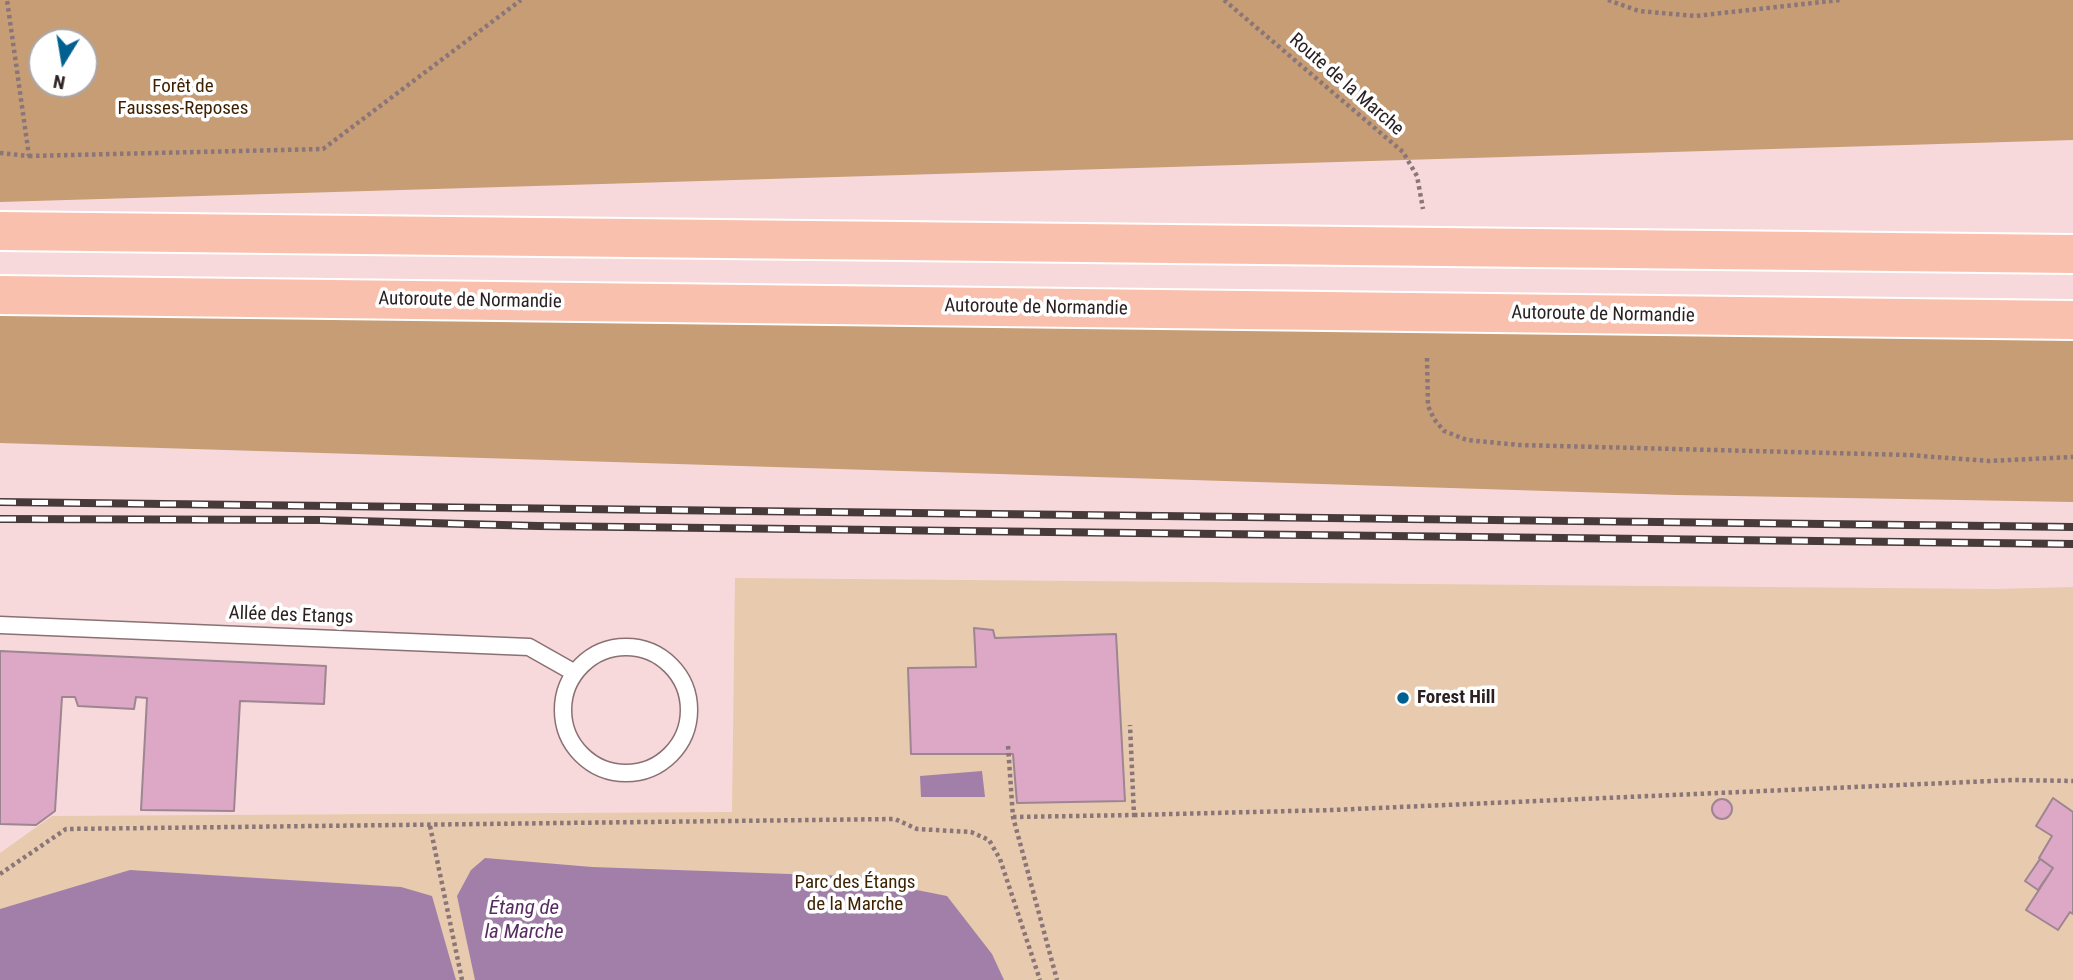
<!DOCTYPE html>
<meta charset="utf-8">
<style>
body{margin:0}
#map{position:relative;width:2073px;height:980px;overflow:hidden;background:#f7d9db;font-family:"Roboto Condensed",sans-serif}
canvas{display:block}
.north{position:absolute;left:28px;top:28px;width:70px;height:70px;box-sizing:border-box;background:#fff;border:2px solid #aaa6a7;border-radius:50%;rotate:191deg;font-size:19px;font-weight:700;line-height:28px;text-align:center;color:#2b2122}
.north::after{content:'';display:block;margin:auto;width:24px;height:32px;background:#016090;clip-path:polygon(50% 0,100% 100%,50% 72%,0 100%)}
</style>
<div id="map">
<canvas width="2073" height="980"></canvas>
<div class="north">N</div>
</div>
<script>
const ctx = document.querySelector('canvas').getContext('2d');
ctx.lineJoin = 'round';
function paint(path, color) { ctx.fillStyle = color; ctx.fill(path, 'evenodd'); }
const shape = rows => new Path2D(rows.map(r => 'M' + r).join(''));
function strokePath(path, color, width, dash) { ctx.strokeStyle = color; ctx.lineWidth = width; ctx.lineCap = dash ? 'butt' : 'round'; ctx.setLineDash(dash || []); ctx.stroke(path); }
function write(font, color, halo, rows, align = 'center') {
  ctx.font = font + ' "Roboto Condensed",sans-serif'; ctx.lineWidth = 7; ctx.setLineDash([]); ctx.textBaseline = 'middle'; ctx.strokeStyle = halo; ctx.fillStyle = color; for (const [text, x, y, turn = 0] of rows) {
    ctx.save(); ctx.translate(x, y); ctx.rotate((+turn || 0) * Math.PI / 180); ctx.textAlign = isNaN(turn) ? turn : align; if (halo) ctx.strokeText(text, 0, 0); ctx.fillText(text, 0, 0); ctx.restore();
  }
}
const green = shape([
 [735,578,1996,589,2073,587,2073,980,0,980,0,853,52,816,732,812]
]);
const forest = shape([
 [0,0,2073,0,2073,140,0,202],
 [84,42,84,84,42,84,42,42],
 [0,313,2073,336,2073,502,1676,495,0,443]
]);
const water = shape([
 [982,771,985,797,921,797,920,776],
 [485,858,592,867,846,876,947,896,992,954,1004,980,475,980,457,896,471,870],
 [130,870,401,887,432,896,456,980,0,980,0,909]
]);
const building = shape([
 [974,628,993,630,995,638,1116,634,1125,801,1017,803,1013,754,911,754,908,668,976,667,974,628],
 [0,651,326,666,324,704,240,701,234,811,141,810,147,698,136,697,134,709,78,706,75,697,62,697,55,811,36,825,0,824,0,651],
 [2053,798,2073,812,2073,914,2070,912,2058,930,2026,910,2053,868,2039,858,2052,836,2036,826,2053,798],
 '1712 809a10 10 0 1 1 20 0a10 10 0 1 1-20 0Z',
 [2040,859,2053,868,2038,890,2025,881,2040,859]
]);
const path = shape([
 [1224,0,1403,152,1417,176,1423,209],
 [1608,0,1639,11,1695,16,1840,0],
 [0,153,29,156,7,0],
 [29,156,323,149,521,0],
 [1427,358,1428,406,1434,419,1444,431,1467,440,1519,445,1909,455,1989,461,2073,457],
 [1008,746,1013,817,1057,980],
 [1134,815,1332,810,2014,780,2073,781],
 [1013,817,1134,815,1130,725],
 [430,826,462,980],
 [0,874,66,829,895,819,917,829,971,832,989,840,1000,859,1040,980]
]);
const service = shape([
 [0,625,529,647,575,673],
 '563 710a63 63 0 1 1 126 0a63 63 0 1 1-126 0Z'
]);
const motorway = shape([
 [0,231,2073,254],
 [0,295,2073,320]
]);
const rail = shape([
 [0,502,2073,527],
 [0,519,321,520,538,526,2073,544]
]);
const markers = [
 [1403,698,7,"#016090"]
];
const streetNames = [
 ["Route de la Marche",1346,85,41],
 ["Autoroute de Normandie",470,301,1],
 ["Autoroute de Normandie",1036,308,1],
 ["Autoroute de Normandie",1603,315,1],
 ["Allée des Etangs",291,616,2]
];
const parkNames = [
 ["Forêt de",183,87],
 ["Fausses-Reposes",183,109],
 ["Parc des Étangs",855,883],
 ["de la Marche",855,905]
];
const poiNames = [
 ["Forest Hill",1417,698]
];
const waterNames = [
 ["Étang de",524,909],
 ["la Marche",524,933]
];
paint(green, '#e8caae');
paint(forest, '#c79d76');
paint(water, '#a17fa9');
paint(building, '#dda8c5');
strokePath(building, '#9d8591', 2);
strokePath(service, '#8b7073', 19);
strokePath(motorway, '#fff', 42);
strokePath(path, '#8a7678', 4.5, [3.5, 3.5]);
strokePath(service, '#fff', 16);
strokePath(motorway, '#fac0ae', 38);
strokePath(rail, '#463a3b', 8);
strokePath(rail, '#fff', 5, [16]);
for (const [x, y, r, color] of markers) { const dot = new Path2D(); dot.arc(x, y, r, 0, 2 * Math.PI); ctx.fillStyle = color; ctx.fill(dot); strokePath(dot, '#fff', 2.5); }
write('19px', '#2b2122', '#fff', streetNames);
write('19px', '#3e2202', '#fff', parkNames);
write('bold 19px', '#2b2122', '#fff', poiNames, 'left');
write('italic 21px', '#572c62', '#fff', waterNames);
</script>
